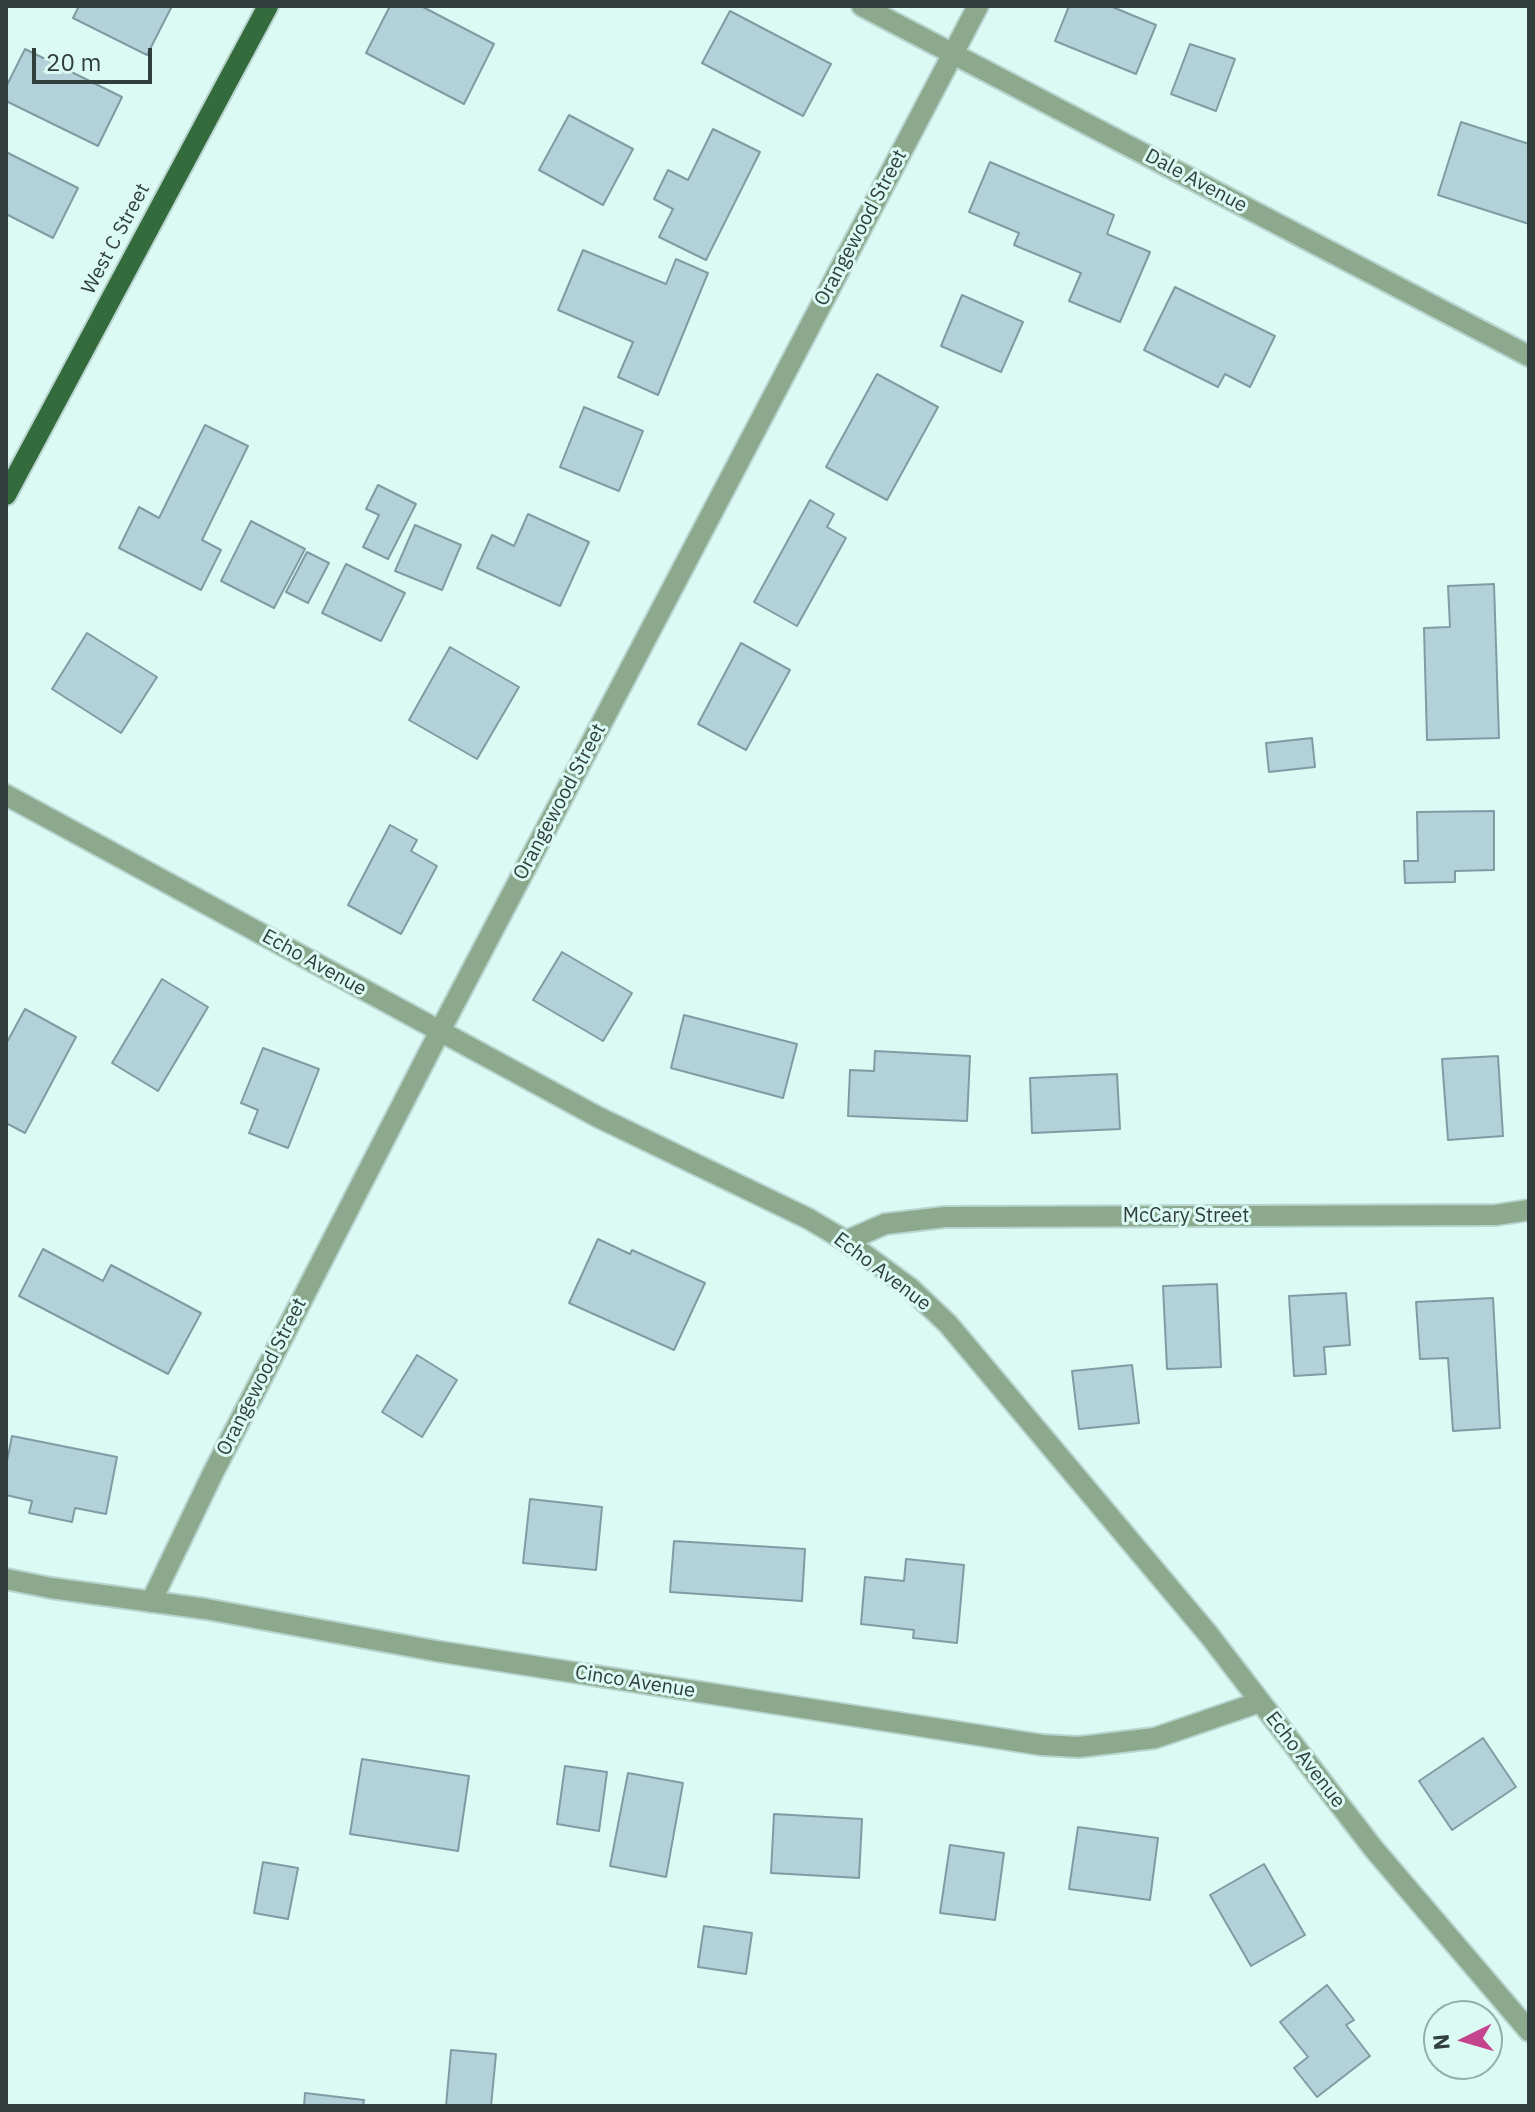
<!DOCTYPE html>
<style>
body{margin:0}
#map{position:relative;width:1535px;height:2112px;overflow:hidden;background:#dafaf3;font-family:"IBM Plex Sans",sans-serif}
canvas{display:block}
.frame{position:absolute;inset:0;border:8px solid #313e3b;pointer-events:none}
.north{position:absolute;left:1423px;top:2000px;width:80px;height:80px;box-sizing:border-box;background:#dafaf3;border:2px solid #96afa9;border-radius:50%;rotate:265deg;font-size:22px;font-weight:700;line-height:32px;text-align:center;color:#313e3b}
.north::after{content:'';display:block;margin:auto;width:28px;height:36px;background:#c5448e;clip-path:polygon(50% 0,100% 100%,50% 72%,0 100%)}
.scale{position:absolute;left:32px;top:48px;width:120px;height:36px;box-sizing:border-box;border:4px solid #313e3b;border-top:0;padding-left:10px;font-size:24px;line-height:28px;white-space:nowrap;color:#313e3b;-webkit-text-stroke:6px #dafaf3;paint-order:stroke}
</style>
<div id="map">
<canvas width="1535" height="2112"></canvas>
<div class="frame"></div>
<div class="north">N</div>
<div class="scale">20 m</div>
</div>
<script>
const ctx = document.querySelector('canvas').getContext('2d');
ctx.lineJoin = 'round';
function paint(path, color) { ctx.fillStyle = color; ctx.fill(path, 'evenodd'); }
const shape = rows => new Path2D(rows.map(r => 'M' + r).join(''));
function strokePath(path, color, width, dash) { ctx.strokeStyle = color; ctx.lineWidth = width; ctx.lineCap = dash ? 'butt' : 'round'; ctx.setLineDash(dash || []); ctx.stroke(path); }
function write(font, color, halo, rows, align = 'center') {
  ctx.font = font + ' "IBM Plex Sans",sans-serif'; ctx.lineWidth = 6; ctx.setLineDash([]); ctx.textBaseline = 'middle'; ctx.strokeStyle = halo; ctx.fillStyle = color; for (const [text, x, y, turn = 0] of rows) {
    ctx.save(); ctx.translate(x, y); ctx.rotate((+turn || 0) * Math.PI / 180); ctx.textAlign = isNaN(turn) ? turn : align; if (halo) ctx.strokeText(text, 0, 0); ctx.fillText(text, 0, 0); ctx.restore();
  }
}
const building = shape([
 [79,6,172,6,147,55,73,18,79,6],
 [390,6,421,6,494,44,464,104,366,53,390,6],
 [1069,6,1110,6,1156,25,1136,74,1055,41,1069,6],
 [730,11,831,64,803,116,702,63,730,11],
 [1190,44,1235,59,1216,111,1171,94,1190,44],
 [25,49,122,97,98,146,6,101,6,87,25,49],
 [569,115,633,149,603,205,539,170,569,115],
 [1461,122,1529,144,1529,224,1438,195,1461,122],
 [713,129,760,152,706,260,659,237,673,209,654,199,668,170,688,180,713,129],
 [6,152,78,188,53,238,6,214,6,152],
 [990,162,1114,215,1107,234,1150,252,1120,322,1069,301,1081,273,1014,245,1019,233,969,212,990,162],
 [583,250,666,284,676,259,708,273,658,395,618,377,633,342,558,310,583,250],
 [1175,287,1275,336,1250,387,1225,374,1218,387,1144,350,1175,287],
 [962,295,1023,322,1001,372,941,346,962,295],
 [877,374,938,407,887,500,826,467,877,374],
 [584,407,643,431,619,491,560,467,584,407],
 [205,425,248,446,202,540,221,550,201,590,119,548,139,507,159,518,205,425],
 [378,485,416,504,388,559,363,547,379,515,366,509,378,485],
 [810,500,834,514,827,527,846,538,797,626,754,602,810,500],
 [528,514,589,542,560,606,477,568,492,535,514,546,528,514],
 [251,521,305,549,274,608,221,581,251,521],
 [415,525,461,545,442,590,395,571,415,525],
 [307,552,329,563,308,603,286,592,307,552],
 [346,564,405,593,381,641,322,613,346,564],
 [1494,584,1499,738,1427,740,1424,628,1450,627,1448,586,1494,584],
 [87,633,157,677,121,733,52,689,87,633],
 [741,643,790,670,746,750,698,724,741,643],
 [450,647,519,687,477,759,409,720,450,647],
 [1312,738,1315,767,1269,772,1266,743,1312,738],
 [1494,811,1494,870,1455,871,1455,882,1405,883,1404,861,1418,861,1417,812,1494,811],
 [390,825,417,840,411,851,437,866,401,934,348,905,390,825],
 [562,952,632,993,603,1041,533,1000,562,952],
 [162,979,208,1007,158,1091,112,1063,162,979],
 [25,1009,76,1037,25,1133,6,1123,6,1044,25,1009],
 [684,1015,797,1044,783,1098,671,1068,684,1015],
 [263,1048,319,1069,288,1148,249,1133,258,1110,241,1103,263,1048],
 [875,1051,970,1056,967,1121,848,1116,850,1070,874,1071,875,1051],
 [1498,1056,1503,1136,1448,1140,1442,1059,1498,1056],
 [1117,1074,1120,1129,1032,1133,1030,1078,1117,1074],
 [598,1239,630,1254,632,1250,705,1283,674,1350,569,1303,598,1239],
 [43,1249,103,1281,111,1265,201,1313,168,1374,19,1296,43,1249],
 [1217,1284,1221,1367,1167,1369,1163,1286,1217,1284],
 [1346,1293,1350,1345,1324,1347,1326,1374,1294,1376,1289,1296,1346,1293],
 [1493,1298,1500,1428,1453,1431,1448,1358,1420,1359,1416,1302,1493,1298],
 [417,1355,457,1380,422,1437,382,1412,417,1355],
 [1132,1365,1139,1423,1079,1429,1072,1371,1132,1365],
 [12,1436,117,1457,106,1514,75,1508,72,1522,29,1513,32,1501,6,1495,6,1466,12,1436],
 [530,1499,602,1507,596,1570,523,1563,530,1499],
 [674,1541,805,1549,802,1601,670,1592,674,1541],
 [906,1559,964,1565,957,1643,913,1638,914,1630,861,1624,865,1577,904,1581,906,1559],
 [1483,1738,1516,1787,1452,1830,1419,1781,1483,1738],
 [362,1759,469,1776,458,1851,350,1834,362,1759],
 [565,1766,607,1772,599,1831,557,1824,565,1766],
 [628,1773,683,1783,666,1877,610,1866,628,1773],
 [774,1814,862,1819,859,1878,771,1873,774,1814],
 [1078,1827,1158,1838,1150,1900,1069,1889,1078,1827],
 [950,1845,1004,1853,995,1920,940,1913,950,1845],
 [263,1862,298,1868,288,1919,254,1913,263,1862],
 [1264,1864,1305,1935,1251,1966,1210,1895,1264,1864],
 [704,1926,752,1933,746,1974,698,1967,704,1926],
 [1327,1985,1354,2020,1346,2025,1370,2056,1317,2097,1294,2068,1308,2057,1280,2022,1327,1985],
 [451,2050,496,2054,491,2106,446,2106,451,2050],
 [305,2093,364,2100,363,2106,304,2106,305,2093]
]);
const minor = shape([
 [862,6,1529,356],
 [6,795,598,1117,809,1219,846,1241,910,1288,948,1324,1209,1635,1373,1848,1529,2031],
 [846,1241,885,1224,945,1217,1496,1215,1529,1210],
 [6,1579,51,1588,206,1609,436,1651,1042,1745,1079,1747,1155,1738,1260,1702],
 [151,1602,213,1473,440,1031,978,6]
]);
const major = shape([
 [6,495,268,6]
]);
const streetNames = [
 ["Dale Avenue",1196,181,28],
 ["Orangewood Street",861,228,-62],
 ["West C Street",116,239,-62],
 ["Orangewood Street",560,802,-62],
 ["Echo Avenue",314,963,29],
 ["McCary Street",1186,1216],
 ["Echo Avenue",882,1272,37],
 ["Orangewood Street",262,1377,-63],
 ["Cinco Avenue",635,1682,9],
 ["Echo Avenue",1305,1760,52]
];
paint(building, '#b2d1d8');
strokePath(building, '#7f9ca4', 2);
strokePath(minor, '#b8d4ce', 24);
strokePath(major, '#b8d4ce', 24);
strokePath(minor, '#8ca98e', 20);
strokePath(major, '#346b3d', 20);
write('20px', '#313e3b', '#dafaf3', streetNames);
</script>
